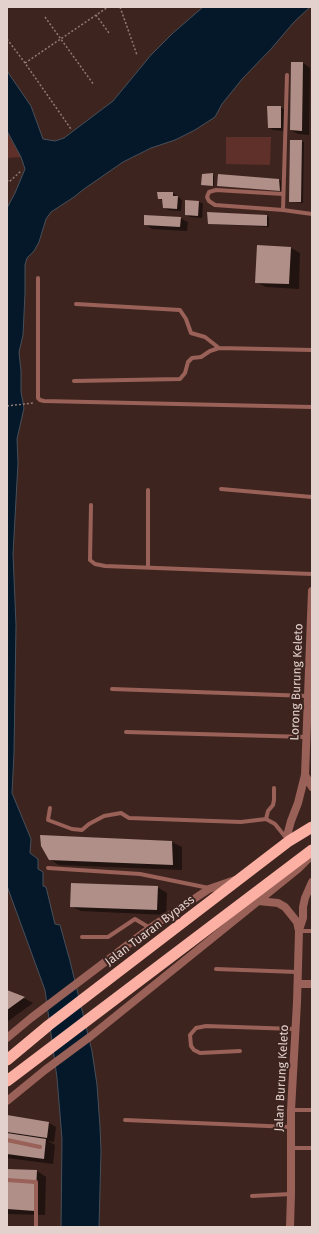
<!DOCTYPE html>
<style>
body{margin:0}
#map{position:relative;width:319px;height:1234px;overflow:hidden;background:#3e241f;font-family:"Fira Sans",sans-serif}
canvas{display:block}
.frame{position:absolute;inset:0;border:8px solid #e2d1cd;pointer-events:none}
</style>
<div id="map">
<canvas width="319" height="1234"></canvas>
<div class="frame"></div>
</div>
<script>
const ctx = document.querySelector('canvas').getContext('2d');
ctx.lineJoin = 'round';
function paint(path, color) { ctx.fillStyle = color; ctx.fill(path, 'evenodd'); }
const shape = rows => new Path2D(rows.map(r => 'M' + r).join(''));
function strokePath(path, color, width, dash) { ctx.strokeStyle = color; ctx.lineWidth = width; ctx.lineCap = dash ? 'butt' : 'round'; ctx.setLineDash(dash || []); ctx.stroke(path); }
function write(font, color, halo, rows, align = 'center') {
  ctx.font = font + ' "Fira Sans",sans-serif'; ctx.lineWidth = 4; ctx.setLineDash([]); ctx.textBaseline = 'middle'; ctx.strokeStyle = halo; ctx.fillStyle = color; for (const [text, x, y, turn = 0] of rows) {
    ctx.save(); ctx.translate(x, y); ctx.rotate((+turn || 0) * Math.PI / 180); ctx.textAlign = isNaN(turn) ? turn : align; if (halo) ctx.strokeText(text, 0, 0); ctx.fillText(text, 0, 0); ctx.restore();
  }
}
const green = shape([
 [7,131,11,140,21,157,7,158],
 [226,137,271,137,270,165,226,164]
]);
const water = shape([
 [203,7,310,7,294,22,271,49,243,78,222,104,215,117,195,130,175,140,151,148,123,162,84,189,74,197,51,212,46,219,39,242,34,251,27,258,25,265,25,293,23,335,19,352,21,371,21,392,24,408,17,439,18,463,13,554,16,625,14,753,12,793,31,839,30,853,38,859,38,869,43,872,43,886,46,887,55,924,60,925,70,961,92,1051,97,1085,100,1127,101,1151,99,1227,61,1227,62,1139,57,1078,45,990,7,886,7,208,15,193,25,169,21,157,7,131,7,71,31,106,43,139,55,141,64,138,113,101,151,55,173,33,203,7]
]);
const shadow = shape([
 [303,63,310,68,309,135,298,134,291,130],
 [280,107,285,110,285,131,273,130,269,128],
 [302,141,304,142,303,203,292,202,290,201],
 [212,174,214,176,214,186,202,184],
 [279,180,281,181,281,191,220,186],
 [173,193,182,200,181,211,168,210,164,207,163,201,159,198],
 [198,201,203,204,202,218,190,217,186,214],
 [208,213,267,216,269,217,269,227,211,224,209,223],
 [180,218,188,222,187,231,152,229,145,224],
 [291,248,300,253,299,289,266,287,256,282],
 [41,836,172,842,182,847,182,870,59,865,49,859],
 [157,887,167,893,166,915,81,911,71,906],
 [7,991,24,998,33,1003,7,1022],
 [7,1116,49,1123,56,1127,54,1142,48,1141,55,1145,53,1164,7,1158],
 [7,1170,37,1171,46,1177,45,1215,7,1214]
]);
const building = shape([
 [291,62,303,62,302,131,290,130],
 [267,106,281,106,281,128,268,128],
 [290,140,302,140,301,202,289,202],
 [213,173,213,186,201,185,202,174],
 [218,174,279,179,280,191,217,186],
 [157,192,173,192,173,196,178,196,177,209,163,208,162,199,158,199],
 [185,200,199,201,198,216,185,215],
 [207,212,267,215,267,226,208,224],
 [144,215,181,217,180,227,144,225],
 [257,245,291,247,289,284,255,283],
 [40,835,172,841,173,865,49,860,41,846],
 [71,883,158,886,157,910,70,907],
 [7,990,25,997,7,1010],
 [7,1115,49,1122,47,1138,7,1132],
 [7,1133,46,1139,44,1159,7,1154],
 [7,1169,37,1170,35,1211,7,1209]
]);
const path = shape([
 [120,7,137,55],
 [96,15,109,33],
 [45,17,94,85],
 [7,39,25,63,71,129],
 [25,63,108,7],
 [7,180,9,182,21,171],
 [7,406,33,403]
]);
const service = shape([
 [283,194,216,190,209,192,207,197,209,201,215,205,283,210,312,214],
 [283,210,287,75],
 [38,278,38,398,40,400,44,401,312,407],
 [76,304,180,310,186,319,191,333,205,337,219,348,312,350],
 [74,381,180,379,185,373,188,362,192,358,201,357,210,351,219,348],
 [221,489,312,497],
 [148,490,148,567],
 [91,505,90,560,95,564,105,566,312,574],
 [112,689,308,696],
 [126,732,307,737],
 [50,808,48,820,72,829,82,830,89,824,104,816,121,813,129,818,241,822,266,819,275,824,287,839],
 [266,819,268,811,273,805,274,800,274,788],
 [48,868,140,874,204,887,209,888],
 [299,931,312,931],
 [82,937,108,937,135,919,150,928],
 [216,969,297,972],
 [240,1051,200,1053,194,1050,191,1046,190,1035,196,1028,206,1026,295,1029],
 [291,1110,312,1110],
 [125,1120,291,1127],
 [7,1140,40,1147],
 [291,1148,312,1148],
 [7,1180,36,1182,36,1227],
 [252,1196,291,1194]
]);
const minor = shape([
 [305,775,312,787],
 [289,841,288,832,291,821,298,803,305,775,312,591]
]);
const tertiary = shape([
 [258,901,278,903,285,907,297,922,299,931,297,1002,291,1110,291,1194,290,1227],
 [299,930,303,918,303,907,305,898,312,882],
 [298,984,312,984],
 [7,1038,31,1018,150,928,209,889,235,880],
 [7,1101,45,1070,91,1036,298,869,309,858]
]);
const trunk = shape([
 [7,1060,49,1025,289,841,312,827],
 [7,1081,312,850]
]);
const streetNames = [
 ["Lorong Burung Keleto",297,682,-88],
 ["Jalan Tuaran Bypass",150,931,-37],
 ["Jalan Burung Keleto",282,1078,-87]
];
paint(green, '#5e3029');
paint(water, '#041829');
strokePath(water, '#47505a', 1);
paint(shadow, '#0007');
paint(building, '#af8f88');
strokePath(path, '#907b76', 1.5, [2, 2]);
strokePath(service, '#996157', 4);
strokePath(minor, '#996157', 8);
strokePath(tertiary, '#996157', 8);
strokePath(trunk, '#fbb0a3', 11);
write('12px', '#e2d1cd', '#3e241f', streetNames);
</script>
